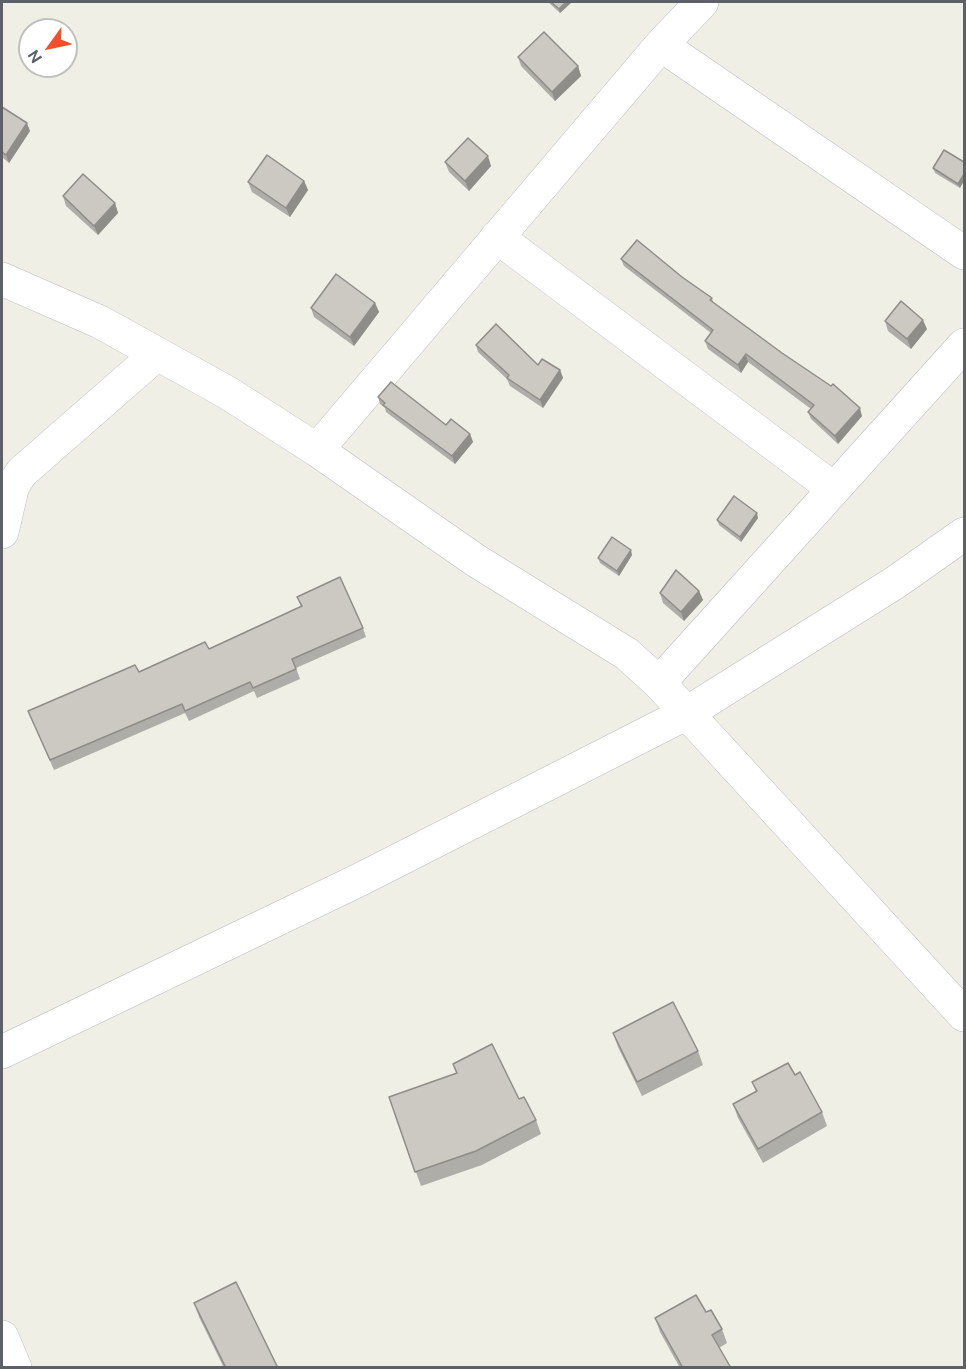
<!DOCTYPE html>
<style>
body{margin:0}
#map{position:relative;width:966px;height:1369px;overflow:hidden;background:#f0efe6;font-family:Ubuntu,sans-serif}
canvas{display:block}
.frame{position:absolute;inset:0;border:3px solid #5d6167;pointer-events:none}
.north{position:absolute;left:18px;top:18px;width:60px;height:60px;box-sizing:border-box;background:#fff;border:2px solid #bec0c2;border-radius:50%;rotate:237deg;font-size:16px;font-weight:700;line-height:24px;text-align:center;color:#5d6167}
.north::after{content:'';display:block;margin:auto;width:21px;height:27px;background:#f24f2a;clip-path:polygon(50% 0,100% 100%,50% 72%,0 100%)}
</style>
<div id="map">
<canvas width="966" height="1369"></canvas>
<div class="frame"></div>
<div class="north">N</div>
</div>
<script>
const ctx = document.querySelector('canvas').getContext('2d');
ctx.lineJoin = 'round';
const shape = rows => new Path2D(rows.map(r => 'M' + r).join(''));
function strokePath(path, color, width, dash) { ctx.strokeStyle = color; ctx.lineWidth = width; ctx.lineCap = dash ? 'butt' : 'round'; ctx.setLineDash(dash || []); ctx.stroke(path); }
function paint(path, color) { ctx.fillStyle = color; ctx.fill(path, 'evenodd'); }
const minor = shape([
 [661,45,964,253],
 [497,237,834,489],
 [2,279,100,322,228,393,317,450,475,560,627,654,659,683,964,1015],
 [317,450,661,45,702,2],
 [2,532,13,485,22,472,157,354],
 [659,683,964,345],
 [2,1052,359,880,687,713,896,582,964,534],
 [2,1337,15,1368]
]);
const wall = shape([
 [548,2,572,2,560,13],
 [518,57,578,66,581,76,555,101,521,66],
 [2,107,30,131,9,163,2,157],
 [445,162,491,166,469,191,449,172],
 [964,162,960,188,935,173,933,168],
 [304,181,308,190,290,217,252,192,248,182],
 [63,196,115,203,118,213,98,235,66,206],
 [621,259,682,277,712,298,713,302,862,416,838,444,811,419,808,412,811,409,748,362,741,373,708,349,705,341,711,333,624,266],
 [375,303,379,312,354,346,314,317,311,308],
 [885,321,927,329,911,349,888,331],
 [476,345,538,365,560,370,563,378,543,408,510,386,507,379,478,352],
 [378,397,470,434,473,442,455,464,386,412,385,408,380,404],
 [758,518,741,542,719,525,717,520],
 [632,555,619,576,600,563,598,558],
 [699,591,703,600,684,621,663,603,660,593],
 [297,597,363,628,366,637,296,668,300,679,257,698,254,691,189,721,185,713,54,770,28,711,209,649,301,607],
 [613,1033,698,1051,703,1065,642,1096,618,1047],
 [453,1064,519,1099,536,1120,541,1134,482,1165,421,1186,389,1097,456,1073],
 [795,1075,822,1112,827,1126,763,1163,738,1118,733,1104,756,1092,752,1082],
 [194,1303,278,1368,224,1368,199,1317],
 [706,1312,722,1329,727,1343,719,1348,731,1368,680,1368,660,1332,655,1318]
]);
const shadedWall = shape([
 [566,2,572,2,560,13,559,9],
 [578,66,581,76,555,101,552,92],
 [27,123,30,131,9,163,6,155],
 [488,156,491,166,469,191,465,181],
 [964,174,964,181,960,188,958,184],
 [304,181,308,190,290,217,286,208],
 [115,203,118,213,98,235,94,226],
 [375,303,379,312,354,346,350,337],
 [923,320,927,329,911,349,907,339],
 [746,354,748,362,741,373,738,365],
 [560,370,563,378,543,408,540,400],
 [860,408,862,416,838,444,835,436],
 [470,434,473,442,455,464,452,456],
 [757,513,758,518,741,542,740,537],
 [631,550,632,555,619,576,617,571],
 [699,591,703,600,684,621,681,612]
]);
const building = shape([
 [551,2,566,2,559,9,551,2],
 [544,32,578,66,552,92,518,57,544,32],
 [2,107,27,123,6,155,2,152,2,107],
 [468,138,488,156,465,181,445,162,468,138],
 [944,150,964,162,964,174,958,184,933,168,944,150],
 [267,155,304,181,286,208,248,182,267,155],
 [83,174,115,203,94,226,63,196,83,174],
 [637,240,682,277,712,298,710,300,782,353,831,386,833,384,860,408,835,436,808,412,814,405,746,354,738,365,705,341,713,330,621,259,637,240],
 [336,274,375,303,350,337,311,308,336,274],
 [901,301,923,320,907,339,885,321,901,301],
 [496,324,538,365,542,359,560,370,540,400,507,378,509,375,476,345,496,324],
 [391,382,446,425,451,419,470,434,452,456,383,405,385,403,378,397,391,382],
 [734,496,757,513,740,537,717,520,734,496],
 [612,537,631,550,617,571,598,558,612,537],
 [676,570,699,591,681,612,660,593,676,570],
 [340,577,363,628,292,659,296,669,253,688,250,682,185,711,182,704,50,760,28,711,135,665,139,672,205,642,209,649,302,606,297,597,340,577],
 [673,1002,698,1051,637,1082,613,1033,673,1002],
 [492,1044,519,1099,524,1097,536,1120,476,1151,415,1172,389,1097,457,1073,453,1064,492,1044],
 [788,1063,795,1075,800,1072,822,1112,758,1149,733,1104,757,1091,752,1082,788,1063],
 [236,1282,278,1368,226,1368,194,1303,236,1282],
 [696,1295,706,1312,711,1310,722,1329,712,1335,731,1368,683,1368,655,1318,696,1295]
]);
strokePath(minor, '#babdc2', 34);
strokePath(minor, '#fff', 33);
paint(wall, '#afada8');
paint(shadedWall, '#8f8d88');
paint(building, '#ccc9c3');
strokePath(building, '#8f8d88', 1.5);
</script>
